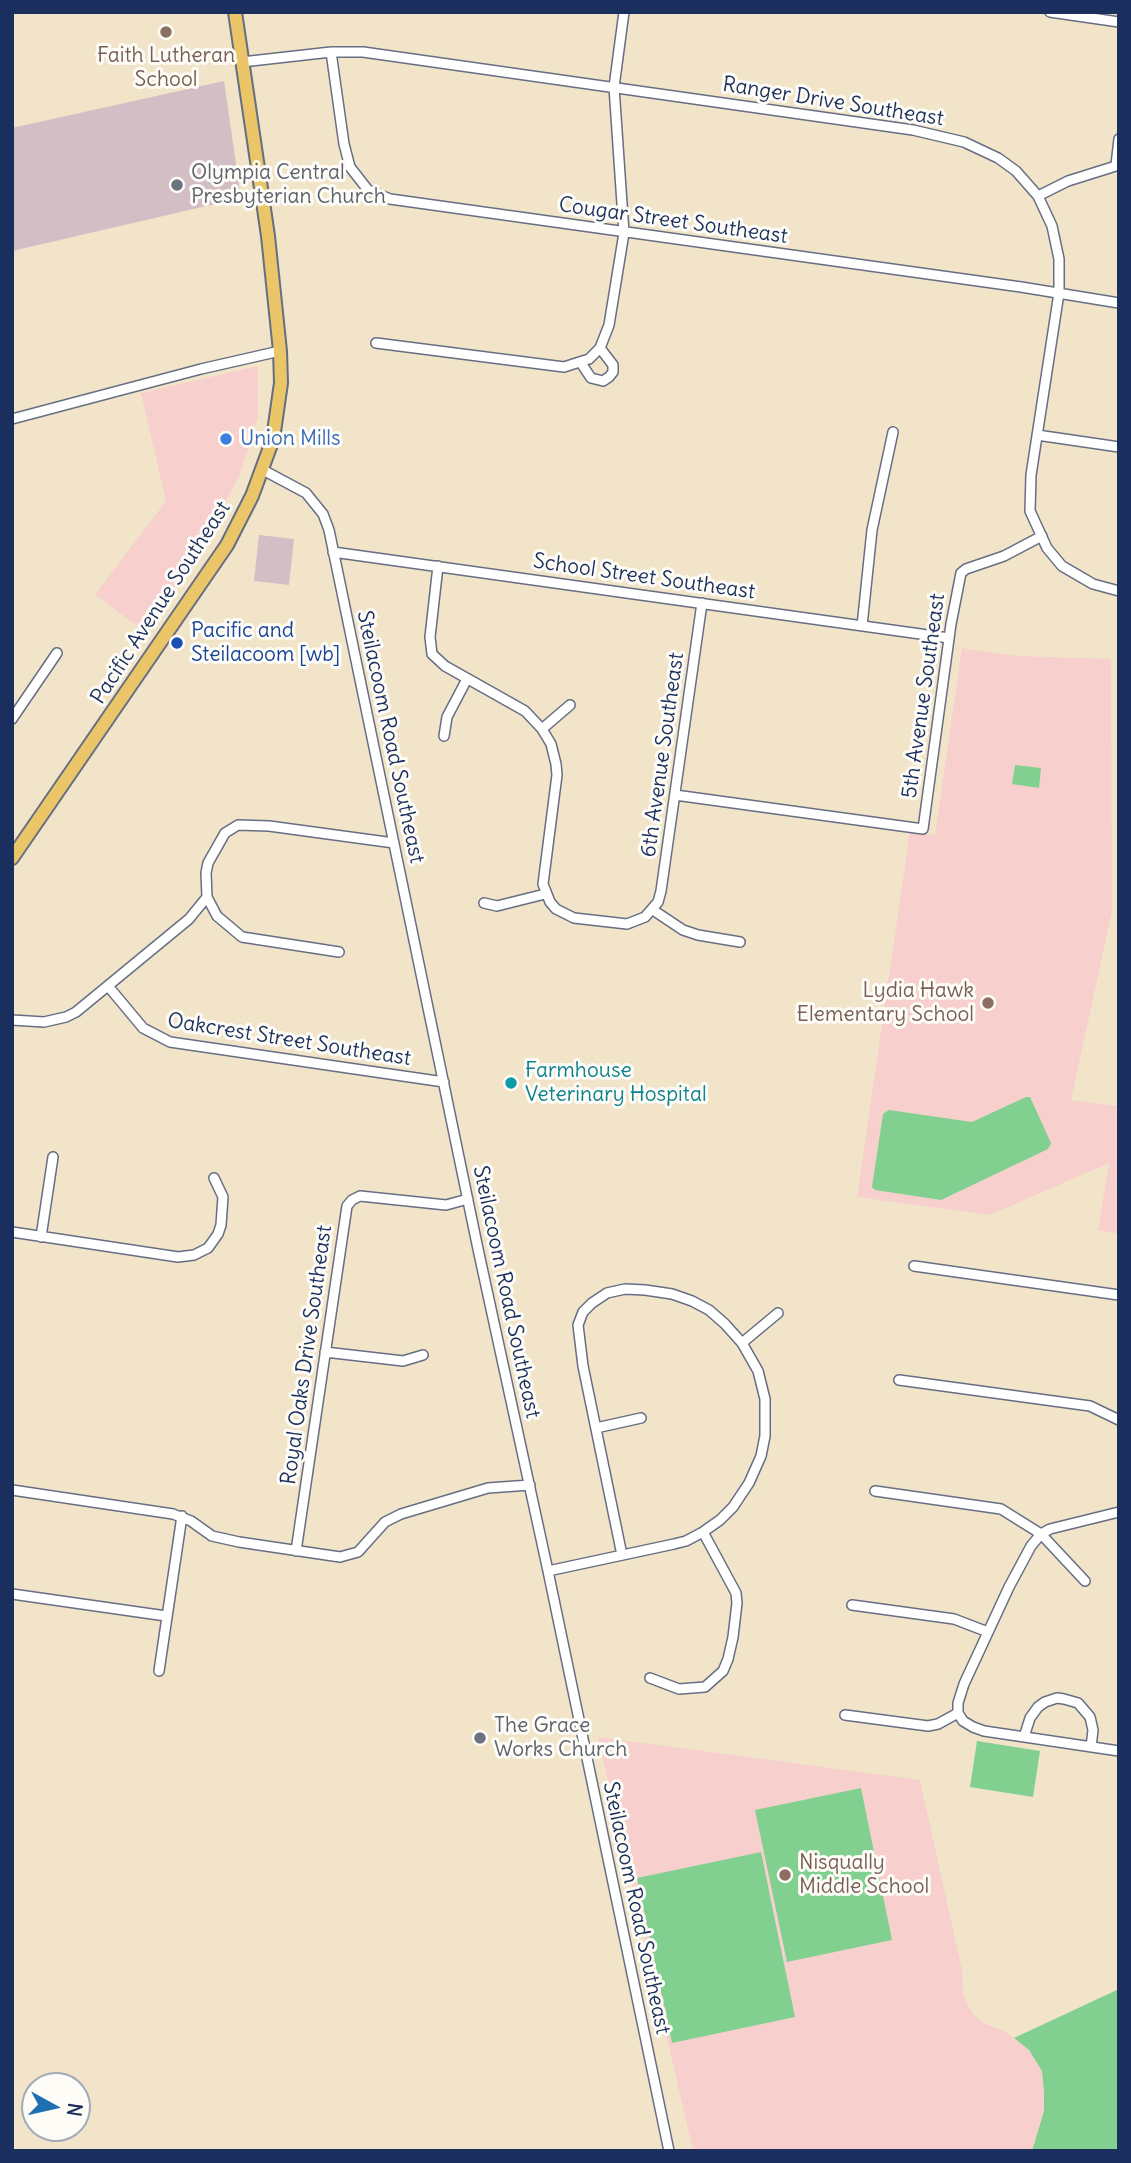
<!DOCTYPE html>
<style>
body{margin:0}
#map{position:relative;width:1131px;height:2163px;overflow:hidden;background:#f1e4c9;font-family:Delius,sans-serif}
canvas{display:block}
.frame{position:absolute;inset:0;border:14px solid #1b2f5e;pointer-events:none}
.north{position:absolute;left:21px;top:2072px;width:70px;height:70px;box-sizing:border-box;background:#fdfcf7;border:2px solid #a3aaba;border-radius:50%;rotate:98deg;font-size:19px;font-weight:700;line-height:28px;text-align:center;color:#1b2f5e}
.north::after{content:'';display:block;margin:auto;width:24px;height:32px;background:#1f6fb2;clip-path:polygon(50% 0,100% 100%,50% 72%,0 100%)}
</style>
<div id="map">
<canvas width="1131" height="2163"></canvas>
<div class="frame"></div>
<div class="north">N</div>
</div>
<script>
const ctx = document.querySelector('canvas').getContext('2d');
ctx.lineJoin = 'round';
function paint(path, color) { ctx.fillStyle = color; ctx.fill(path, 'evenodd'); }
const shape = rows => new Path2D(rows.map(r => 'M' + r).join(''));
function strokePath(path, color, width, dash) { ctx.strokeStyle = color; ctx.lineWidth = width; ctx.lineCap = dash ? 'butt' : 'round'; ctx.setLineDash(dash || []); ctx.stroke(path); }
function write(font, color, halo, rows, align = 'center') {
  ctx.font = font + ' Delius,sans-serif'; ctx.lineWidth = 6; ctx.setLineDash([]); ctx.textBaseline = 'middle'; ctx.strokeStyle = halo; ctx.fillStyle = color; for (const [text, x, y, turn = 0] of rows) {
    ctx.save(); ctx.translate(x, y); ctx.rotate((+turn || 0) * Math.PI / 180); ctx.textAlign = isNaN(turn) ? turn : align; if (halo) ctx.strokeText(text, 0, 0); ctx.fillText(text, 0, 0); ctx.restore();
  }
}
const built = shape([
 [258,366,258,417,240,474,209,534,145,632,95,595,166,501,141,393],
 [962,648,1017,656,1111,659,1112,911,1071,1100,1119,1106,1119,1234,1098,1230,1109,1163,990,1215,857,1197,910,831,935,835],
 [598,1737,920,1780,962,1970,963,1992,967,2005,975,2016,985,2024,1005,2031,1029,2050,1042,2071,1044,2092,1044,2111,1032,2151,693,2151]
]);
const industrial = shape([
 [224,81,241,198,12,251,12,128],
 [259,535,294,539,289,585,254,581]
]);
const green = shape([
 [1015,765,1041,768,1039,788,1012,784],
 [1026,1097,1030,1097,1051,1143,1048,1149,941,1200,875,1190,872,1187,883,1114,889,1110,972,1122],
 [977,1741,1040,1751,1033,1797,970,1787],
 [861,1788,892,1940,787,1962,755,1810],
 [761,1852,795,2017,672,2043,637,1878],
 [1119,1989,1119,2151,1032,2151,1044,2111,1044,2092,1042,2071,1029,2050,1014,2038]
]);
const minor = shape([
 [1050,12,1119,22],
 [331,52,344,144,350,167,368,190,390,199,1021,287,1119,303],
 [242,62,331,52,363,52,913,130,964,142,998,158,1016,171,1038,196,1052,226,1059,259,1059,293,1031,475,1030,511,1047,548,1062,566,1093,584,1119,591],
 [1116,165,1119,139],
 [1038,196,1068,181,1119,165],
 [376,343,564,367,589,359,600,348,609,325,624,233,614,87,624,12],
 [581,363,591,378,603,381,609,377,613,372,613,365,600,348],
 [12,419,201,369,280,351],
 [1037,435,1119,447],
 [263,470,306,493,323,514,329,530,478,1249,548,1571,669,2151],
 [333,552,949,638],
 [438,566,430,637,432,654,445,666,525,711,542,729,551,744,556,764,557,775,543,884,550,902,556,909,574,918,627,924,645,917,658,902,661,891,702,603],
 [862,626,872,530,893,432],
 [12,719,57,653],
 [542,729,570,705],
 [444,736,447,717,467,679],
 [675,795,923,829,951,624,961,573,966,569,1004,556,1042,536],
 [207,897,217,916,242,937,339,952],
 [484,903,497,906,545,894],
 [653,910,683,930,698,935,740,942],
 [108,986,143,1028,170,1042,444,1082],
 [12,1020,44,1022,66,1017,76,1012,189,919,207,897,206,873,208,863,225,833,238,825,269,826,394,843],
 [12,1232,178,1257,194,1255,208,1248,218,1234,221,1225,223,1197,214,1178],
 [41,1237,53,1157],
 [914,1266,1119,1295],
 [742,1343,778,1313],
 [325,1352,403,1361,423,1355],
 [899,1380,1090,1406,1119,1420],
 [596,1428,641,1418],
 [12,1490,173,1514,191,1521,212,1536,239,1542,340,1557,358,1552,385,1522,401,1514,488,1488,530,1485],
 [875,1491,1001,1509,1041,1534,1085,1581],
 [296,1551,347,1206,352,1200,360,1196,446,1205,468,1199],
 [548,1571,674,1544,686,1541,703,1532,720,1520,733,1507,749,1483,761,1456,765,1436,765,1399,758,1371,742,1343,725,1324,709,1310,692,1301,672,1294,645,1290,625,1289,607,1293,592,1303,583,1312,578,1325,583,1366,622,1555],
 [12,1594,166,1616],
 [852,1605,954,1619,988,1632],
 [159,1671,182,1516],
 [650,1678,679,1689,705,1687,723,1671,728,1659,733,1637,737,1603,736,1593,703,1532],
 [958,1713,958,1703,964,1684,1009,1587,1031,1546,1041,1534,1050,1529,1119,1512],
 [958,1713,963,1721,973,1727,984,1731,1119,1751],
 [845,1715,928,1726,938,1724,958,1713],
 [1024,1737,1030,1718,1038,1707,1045,1702,1057,1698,1064,1699,1078,1703,1090,1717,1093,1730,1091,1747]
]);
const major = shape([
 [12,858,227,545,252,496,273,439,281,383,280,351,268,236,235,12]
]);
const markers = [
 [166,32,7,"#8d6e63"],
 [177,185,7,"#6b7280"],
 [226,439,7,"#3f7fe0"],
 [177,643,7,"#1a4fb4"],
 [988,1003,7,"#8d6e63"],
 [511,1083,7,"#0f9aa8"],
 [480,1738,7,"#6b7280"],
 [785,1875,7,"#8d6e63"]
];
const educationNames = [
 ["Faith Lutheran",166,56],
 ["School",166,80],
 ["Lydia Hawk",974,991,"right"],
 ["Elementary School",974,1015,"right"],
 ["Nisqually",799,1863,"left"],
 ["Middle School",799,1887,"left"]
];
const streetNames = [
 ["Ranger Drive Southeast",833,102,9],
 ["Cougar Street Southeast",673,221,8],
 ["School Street Southeast",644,577,8],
 ["Pacific Avenue Southeast",161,603,-57],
 ["5th Avenue Southeast",924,696,-82],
 ["Steilacoom Road Southeast",390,737,78],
 ["6th Avenue Southeast",663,755,-82],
 ["Oakcrest Street Southeast",289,1040,9],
 ["Steilacoom Road Southeast",506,1292,78],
 ["Royal Oaks Drive Southeast",307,1355,-82],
 ["Steilacoom Road Southeast",636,1908,78]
];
const worshipNames = [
 ["Olympia Central",191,173],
 ["Presbyterian Church",191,197],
 ["The Grace",494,1726],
 ["Works Church",494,1750]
];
const shopNames = [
 ["Union Mills",240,439]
];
const transitNames = [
 ["Pacific and",191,631],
 ["Steilacoom [wb]",191,655]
];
const cultureNames = [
 ["Farmhouse",525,1071],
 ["Veterinary Hospital",525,1095]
];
paint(built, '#f7d0ce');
paint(industrial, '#d2bec4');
paint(green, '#81d090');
strokePath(minor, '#666e83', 12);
strokePath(major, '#666e83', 16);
strokePath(minor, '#fff', 9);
strokePath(major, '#ebc669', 12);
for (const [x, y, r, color] of markers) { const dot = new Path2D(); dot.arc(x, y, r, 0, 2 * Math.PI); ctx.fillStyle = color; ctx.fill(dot); strokePath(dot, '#fdfcf7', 2.5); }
write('21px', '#785e54', '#fdfcf7', educationNames);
write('21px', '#1b2f5e', '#fdfcf7', streetNames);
write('21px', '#5b616d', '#fdfcf7', worshipNames, 'left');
write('21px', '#366cbe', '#fdfcf7', shopNames, 'left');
write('21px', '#164399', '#fdfcf7', transitNames, 'left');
write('21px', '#0d838f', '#fdfcf7', cultureNames, 'left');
</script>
